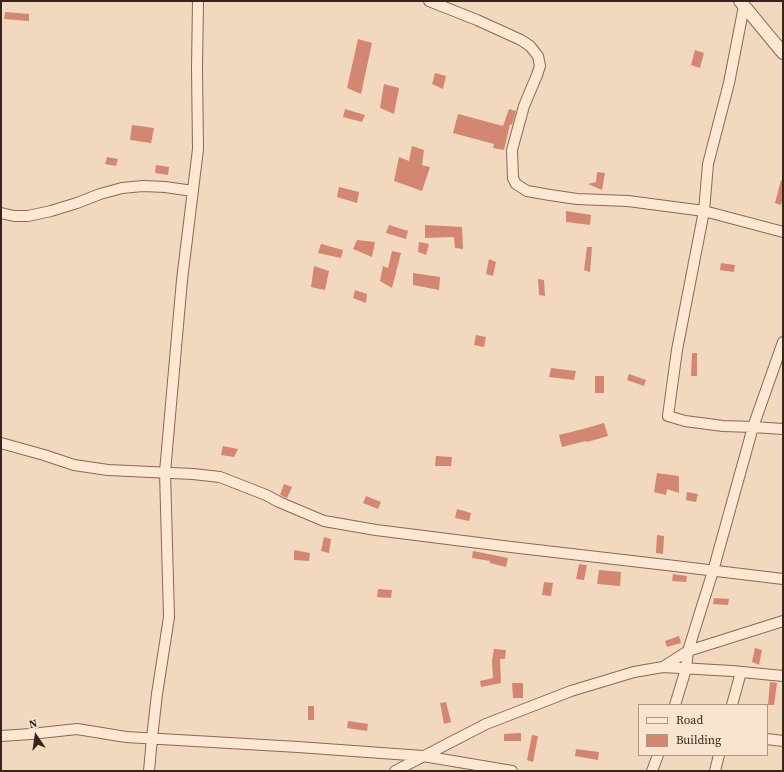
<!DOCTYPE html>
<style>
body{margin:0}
#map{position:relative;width:784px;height:772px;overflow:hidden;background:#f1d8be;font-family:"Source Serif 4",serif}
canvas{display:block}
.frame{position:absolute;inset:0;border:2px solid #39241b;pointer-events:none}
.legend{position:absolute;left:638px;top:704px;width:130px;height:52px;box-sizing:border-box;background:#f8e4cf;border:1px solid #ac9787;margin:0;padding:5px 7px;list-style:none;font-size:12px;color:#39241b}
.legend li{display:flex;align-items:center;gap:8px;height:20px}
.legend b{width:20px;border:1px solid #ac9787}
.north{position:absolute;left:16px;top:716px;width:40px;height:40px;-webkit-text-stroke:3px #f8e4cf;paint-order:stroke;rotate:347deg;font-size:11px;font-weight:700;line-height:16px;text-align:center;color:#39241b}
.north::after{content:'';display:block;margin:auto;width:14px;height:18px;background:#39241b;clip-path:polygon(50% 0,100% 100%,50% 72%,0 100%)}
</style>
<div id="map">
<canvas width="784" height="772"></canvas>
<div class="frame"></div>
<ul class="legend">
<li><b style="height:5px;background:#fbe7d2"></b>Road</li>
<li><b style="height:11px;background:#d38671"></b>Building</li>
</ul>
<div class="north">N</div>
</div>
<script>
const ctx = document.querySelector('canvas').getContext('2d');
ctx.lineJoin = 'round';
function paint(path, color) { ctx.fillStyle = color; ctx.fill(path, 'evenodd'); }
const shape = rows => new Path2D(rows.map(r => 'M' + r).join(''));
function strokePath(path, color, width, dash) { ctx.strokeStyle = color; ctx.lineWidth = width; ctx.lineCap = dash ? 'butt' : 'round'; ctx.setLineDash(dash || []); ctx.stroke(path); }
const building = shape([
 [5,12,29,14,29,21,4,19],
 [358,39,372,43,361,94,347,88],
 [695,50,704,53,700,68,691,65],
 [435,73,446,76,443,89,432,84],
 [384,84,399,88,394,114,380,108],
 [345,109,365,115,362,122,343,117],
 [509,109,516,111,512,125,510,124,504,150,493,148,494,144,453,133,458,114,503,126],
 [132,125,154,128,151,143,130,140],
 [412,146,424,150,422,165,430,167,422,191,394,181,399,157,409,161],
 [107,157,118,159,116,166,105,164],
 [156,165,169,167,168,175,155,173],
 [597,172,605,173,602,190,588,184,596,182],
 [781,180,783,181,783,197,781,205,775,203],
 [339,187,359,192,357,203,337,197],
 [566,211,591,215,590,225,566,222],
 [389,225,408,231,406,239,386,233],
 [425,225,462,227,463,249,455,248,454,237,425,238],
 [357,240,375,242,372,257,353,249],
 [419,242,429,244,426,255,418,252],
 [321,244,343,250,341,258,318,253],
 [587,247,592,247,590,272,584,270],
 [392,251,401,253,392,288,380,281,383,266,388,268],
 [489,259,496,262,493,276,486,274],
 [721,263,735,265,734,272,720,270],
 [314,266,329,271,325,290,311,287],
 [413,273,440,277,439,290,413,285],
 [538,279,544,280,545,296,539,295],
 [355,290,367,294,366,303,353,298],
 [476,335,486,337,484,347,474,345],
 [692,353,697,353,697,376,691,376],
 [551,368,576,371,574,380,549,377],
 [629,374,646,380,644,386,627,380],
 [595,376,604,376,604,393,595,393],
 [604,423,608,436,587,442,586,441,562,447,559,435,583,429],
 [223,446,238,449,234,457,221,455],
 [436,456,452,457,451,466,435,466],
 [657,473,679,476,679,493,667,489,666,495,654,492],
 [284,484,292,487,287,498,280,495],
 [687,492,698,494,696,502,686,500],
 [366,496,381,502,378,509,363,503],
 [457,509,471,513,469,521,455,518],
 [657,535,664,536,663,554,656,553],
 [324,537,331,539,329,553,321,551],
 [294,550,310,553,309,561,294,560],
 [473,551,508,558,506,567,490,563,490,561,472,558],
 [579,564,587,565,584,580,576,579],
 [599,570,621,572,620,586,597,584],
 [673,574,687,576,686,582,672,581],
 [544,582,553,583,551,596,542,595],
 [378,589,392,590,391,598,377,597],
 [714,598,729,599,728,605,713,604],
 [679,636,681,643,667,647,665,641],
 [755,648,762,650,759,665,752,662],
 [494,649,506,650,505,659,500,659,501,683,481,687,480,681,493,678,492,661],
 [770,682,777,683,774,705,768,705],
 [512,683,523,683,523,698,513,698],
 [446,702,451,722,444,724,440,703],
 [308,706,314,706,314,720,308,720],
 [348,721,368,724,367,731,347,728],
 [521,733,521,741,504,741,504,734],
 [532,735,538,736,533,762,527,760],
 [576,749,599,752,598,760,575,756]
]);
const minor = shape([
 [429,1,477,20,521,40,530,46,538,56,540,66,537,75,524,106,512,150,513,178,516,184,527,191,550,195,577,199,628,201,704,211,708,164,729,83,744,6],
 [1,213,14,216,28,216,51,211,77,203,100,194,122,188,143,186,165,187,193,191],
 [783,342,753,427,783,429],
 [1,443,44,455,74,465,108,470,193,474,220,477,266,495,279,502,324,521,376,530,511,547,675,566,783,579],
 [663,667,688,651,783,621],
 [675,705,686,669,688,651,713,571,753,427,723,426,685,421,668,416,677,350,704,211,783,232],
 [732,705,741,672],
 [1,736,31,734,77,729,126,737,298,747,423,756,512,771],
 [767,739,783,741],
 [149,771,152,738,157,694,169,617,165,472,182,280,198,149,197,68,198,1],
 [395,771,486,724,571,691,634,672,663,667,732,671,783,676],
 [652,771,658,755],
 [715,771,719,755]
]);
const tertiary = shape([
 [740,1,783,53]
]);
paint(building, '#d38671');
strokePath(minor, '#8b6755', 12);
strokePath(tertiary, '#8b6755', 14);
strokePath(minor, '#fbe7d2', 10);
strokePath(tertiary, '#fbe7d2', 12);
</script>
